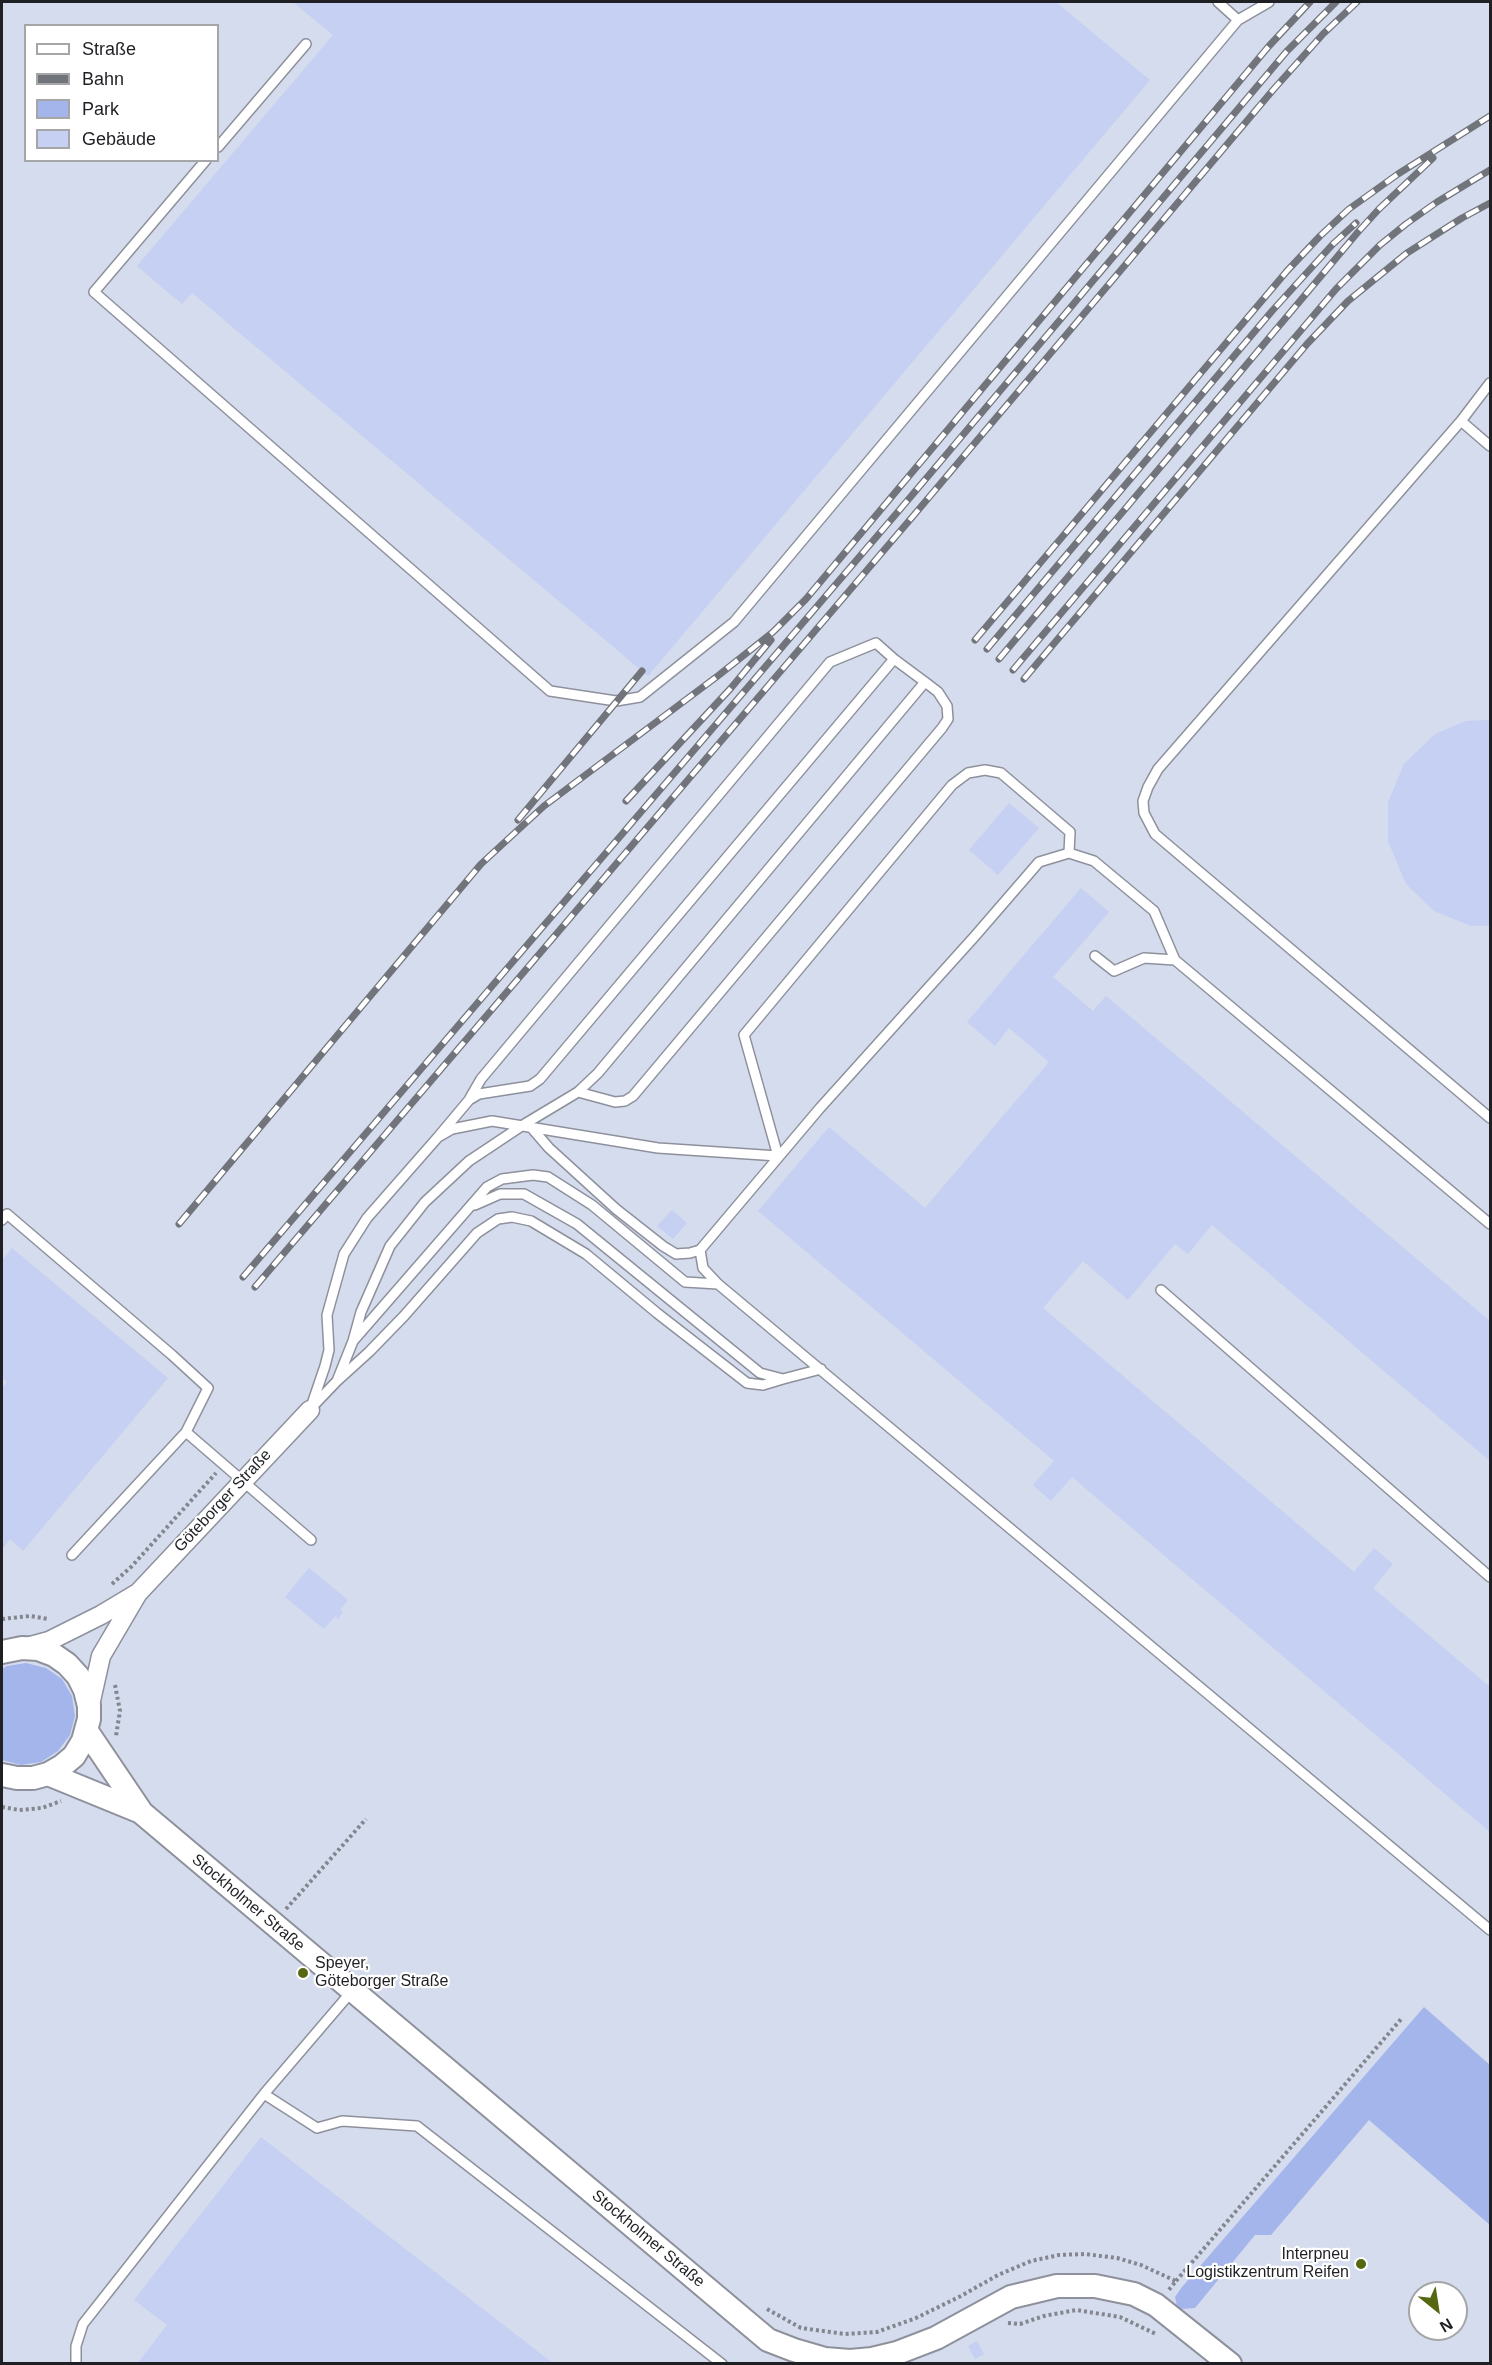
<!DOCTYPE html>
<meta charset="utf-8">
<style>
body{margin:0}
#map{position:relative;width:1492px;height:2365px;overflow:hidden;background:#e5e9f5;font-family:Arial,sans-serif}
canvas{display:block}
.frame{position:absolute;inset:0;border:3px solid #1f2024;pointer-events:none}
.legend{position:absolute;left:24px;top:24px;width:195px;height:138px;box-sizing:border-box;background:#fff;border:2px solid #a5a6a7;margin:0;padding:8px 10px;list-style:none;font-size:18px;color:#1f2024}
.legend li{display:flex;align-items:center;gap:12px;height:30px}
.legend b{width:30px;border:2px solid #a5a6a7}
.north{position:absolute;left:1408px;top:2281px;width:60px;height:60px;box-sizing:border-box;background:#fff;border:2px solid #a5a6a7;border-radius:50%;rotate:150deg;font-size:16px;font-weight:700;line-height:24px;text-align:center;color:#1f2024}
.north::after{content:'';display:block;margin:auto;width:21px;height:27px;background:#556710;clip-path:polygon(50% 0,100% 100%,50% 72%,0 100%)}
</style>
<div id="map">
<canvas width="1492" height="2365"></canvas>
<div class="frame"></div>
<ul class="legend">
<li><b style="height:8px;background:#fff"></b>Straße</li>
<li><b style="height:8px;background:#72747b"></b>Bahn</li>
<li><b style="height:16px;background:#a4b5eb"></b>Park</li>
<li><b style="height:16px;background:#c5d0f2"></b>Gebäude</li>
</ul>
<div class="north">N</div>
</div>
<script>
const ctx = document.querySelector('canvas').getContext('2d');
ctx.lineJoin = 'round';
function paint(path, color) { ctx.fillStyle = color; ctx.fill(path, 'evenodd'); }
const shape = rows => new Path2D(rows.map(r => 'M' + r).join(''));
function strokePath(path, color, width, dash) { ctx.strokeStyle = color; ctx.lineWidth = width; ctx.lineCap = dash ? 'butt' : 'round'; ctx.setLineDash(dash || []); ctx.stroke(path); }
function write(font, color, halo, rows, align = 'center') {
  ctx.font = font + ' Arial,sans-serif'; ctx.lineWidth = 4.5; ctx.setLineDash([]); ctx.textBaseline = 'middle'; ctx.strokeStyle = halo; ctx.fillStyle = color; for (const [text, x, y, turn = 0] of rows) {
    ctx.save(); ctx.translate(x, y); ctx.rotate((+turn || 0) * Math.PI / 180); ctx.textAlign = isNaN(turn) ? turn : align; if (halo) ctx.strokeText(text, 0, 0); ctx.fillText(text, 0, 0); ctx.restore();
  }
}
const built = shape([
 [2,2,1490,2,1490,2363,2,2364],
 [26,26,218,26,218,160,26,160],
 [1420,2293,1456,2293,1456,2329,1420,2329]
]);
const green = shape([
 [26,1663,46,1668,62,1679,72,1696,75,1716,70,1735,58,1751,41,1762,21,1765,2,1760,2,1669,7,1666],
 [1424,2007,1490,2065,1490,2225,1369,2120,1271,2235,1255,2235,1195,2308,1182,2309,1177,2306,1175,2297,1182,2287]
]);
const building = shape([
 [293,2,1056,2,1150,80,648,676,192,293,182,304,137,266,333,35],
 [1490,720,1490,926,1471,926,1434,911,1406,884,1388,841,1388,802,1404,764,1435,734,1466,721],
 [1009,803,1039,828,998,875,969,850],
 [1081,888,1109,912,1053,977,1093,1011,1106,996,1490,1321,1490,1461,1212,1225,1188,1254,1175,1244,1128,1300,1083,1261,1043,1308,1354,1572,1374,1548,1393,1564,1373,1588,1490,1687,1490,1832,1072,1477,1051,1501,1033,1485,1054,1461,758,1211,829,1127,925,1208,1049,1062,1009,1028,995,1046,967,1022],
 [672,1210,687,1223,673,1239,657,1226],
 [12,1248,168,1378,23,1551,10,1539,2,1549,2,1388,7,1382,2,1378,2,1261],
 [309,1568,348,1600,340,1610,343,1612,338,1619,335,1616,324,1629,285,1597],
 [261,2137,293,2162,554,2364,137,2364,167,2325,134,2300],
 [977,2341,984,2354,975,2359,968,2346]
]);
const path = shape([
 [112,1584,132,1566,216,1473],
 [2,1619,30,1616,48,1619],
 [115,1685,120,1711,116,1736],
 [2,1807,19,1810,42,1808,61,1801],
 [286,1909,366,1819],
 [1176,2281,1402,2018],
 [767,2309,801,2328,845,2334,877,2332,916,2318,961,2296,998,2275,1031,2261,1059,2255,1085,2254,1117,2258,1141,2265,1176,2281,1168,2291],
 [1008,2323,1020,2324,1044,2316,1076,2310,1120,2317,1156,2334]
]);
const service = shape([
 [1218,2,1238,20,1269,2],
 [218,147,306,44],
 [206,160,94,292,550,691,616,701,640,697,734,622,1238,20],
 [1490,383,1461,421,1490,446],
 [1461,421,1158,769,1148,787,1143,801,1144,813,1155,834,1490,1118],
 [1095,956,1114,971,1144,958,1175,960],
 [578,1092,615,1102,625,1101,633,1096,942,728,948,719,947,706,938,692,925,682],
 [470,1098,481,1079,830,662,876,643,894,659],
 [530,1126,549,1148,616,1209,663,1246,676,1254,690,1253,700,1250],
 [475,1205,500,1194,524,1194,577,1224,760,1373,783,1379,821,1369],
 [2,1220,7,1214,172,1355,208,1388,186,1432,311,1540],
 [1490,1224,1175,960,1154,911,1094,861,1069,853,1039,862,975,936,820,1108,700,1250,703,1268,718,1284,1490,1930],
 [1161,1290,1490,1577],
 [353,1341,361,1312,390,1246,425,1202,469,1161,523,1125,578,1092,598,1073,925,682,894,659,540,1079,530,1086,479,1094,469,1100,438,1137],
 [337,1381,369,1352,404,1316,477,1233,498,1219,512,1217,531,1221,586,1254,657,1313,747,1383,763,1385,783,1379],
 [314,1405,337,1381,353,1341,487,1187,502,1179,533,1175,548,1177,592,1205,685,1282,718,1284],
 [310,1410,325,1366,329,1350,327,1315,344,1254,367,1218,438,1137,452,1129,492,1121,658,1148,778,1156,744,1035,952,785,968,773,985,770,1001,773,1070,832,1069,853],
 [72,1555,186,1432],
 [352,1991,264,2094,317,2128,342,2121,417,2126,722,2364],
 [76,2364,76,2346,83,2324,264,2094]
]);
const minor = shape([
 [27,1647,49,1641,101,1615,136,1594],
 [90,1705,101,1656,138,1593,310,1410]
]);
const tertiary = shape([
 [2,1652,22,1648,38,1649,54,1655,67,1664,78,1676,85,1690,89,1706,89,1719,83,1741,74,1756,62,1766,48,1774,33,1778,17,1778,2,1775],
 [86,1730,142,1813,768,2340,794,2350,825,2359,850,2361,872,2359,897,2353,936,2338,1011,2297,1057,2286,1095,2286,1134,2294,1156,2305,1230,2364],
 [48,1774,141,1812]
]);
const rail = shape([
 [975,640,1287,271,1320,236,1349,209,1398,174,1490,116],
 [987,649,1272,311,1333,244,1356,223],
 [999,659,1358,232,1379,209,1433,158],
 [1013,670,1336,289,1380,245,1406,224,1437,202,1490,170],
 [1024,679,1307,344,1348,301,1407,253,1462,218,1490,203],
 [626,801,731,688,771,640],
 [518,820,642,671],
 [179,1224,481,864,544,806,719,675,773,632,806,599,1269,46,1310,2],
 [243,1277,902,507,1287,51,1336,2],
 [255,1287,914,515,1273,90,1323,34,1357,2]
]);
const markers = [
 [303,1973,6,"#556710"],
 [1361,2264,6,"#556710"]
];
const streetNames = [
 ["Göteborger Straße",223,1501,-47],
 ["Stockholmer Straße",248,1903,40],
 ["Stockholmer Straße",648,2239,40]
];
const poiNames = [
 ["Speyer,",315,1964],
 ["Göteborger Straße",315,1982],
 ["Interpneu",1349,2255,"right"],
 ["Logistikzentrum Reifen",1349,2273,"right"]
];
paint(built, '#d5dcee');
paint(green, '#a4b5eb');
paint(building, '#c5d0f2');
strokePath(service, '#8e919c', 12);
strokePath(minor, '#8e919c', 21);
strokePath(tertiary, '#8e919c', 26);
strokePath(path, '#83868e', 4, [3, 3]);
strokePath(service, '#fff', 9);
strokePath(minor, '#fff', 18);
strokePath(tertiary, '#fff', 22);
strokePath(rail, '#72747b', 7);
strokePath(rail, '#fff', 4.5, [14]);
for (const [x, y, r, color] of markers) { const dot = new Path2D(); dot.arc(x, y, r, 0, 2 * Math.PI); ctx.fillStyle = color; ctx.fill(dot); strokePath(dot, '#fff', 2); }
write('16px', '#1f2024', '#fff', streetNames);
write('16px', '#1f2024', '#fff', poiNames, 'left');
</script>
